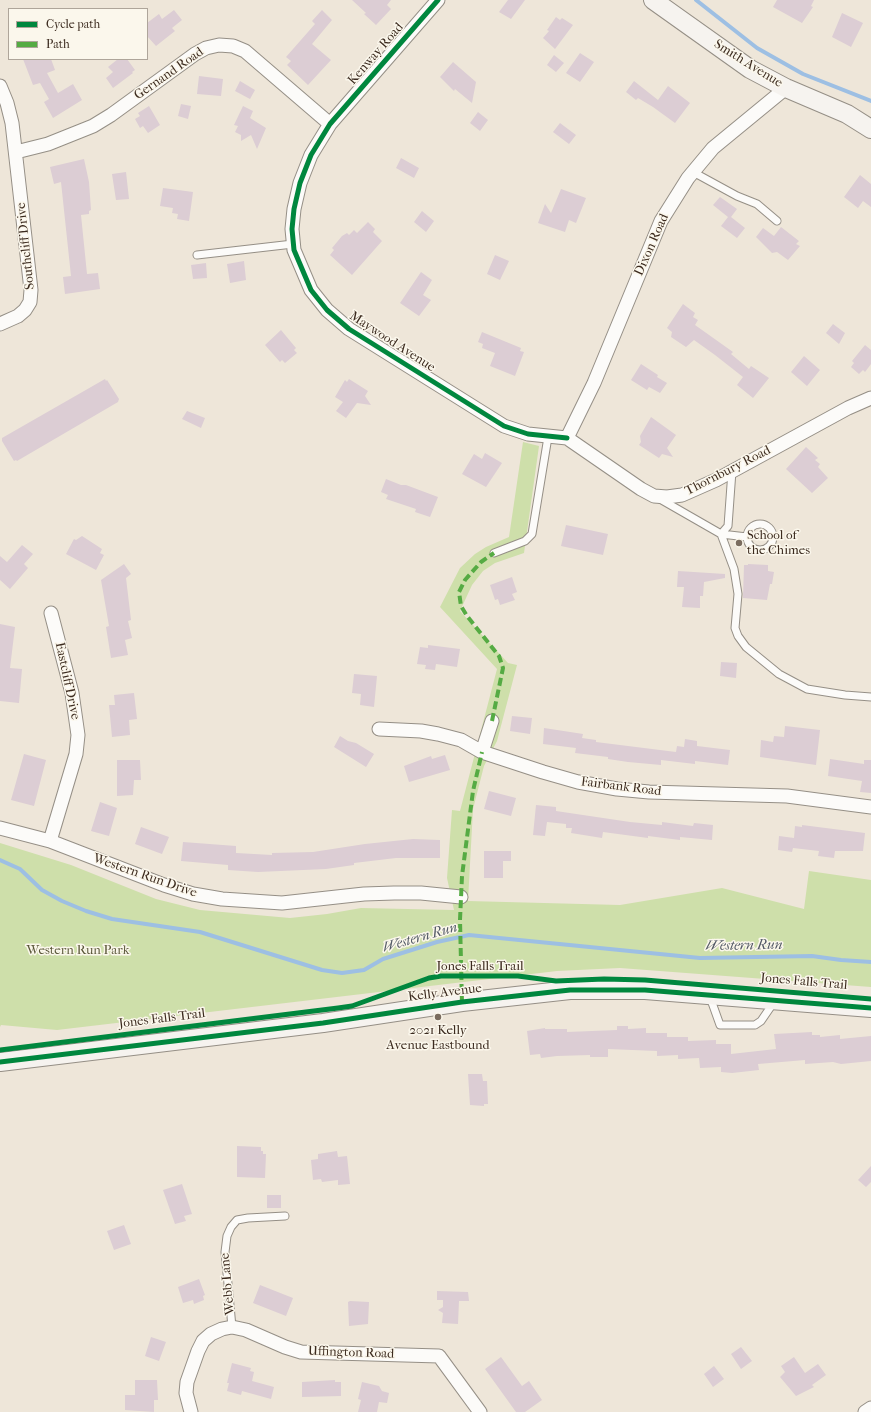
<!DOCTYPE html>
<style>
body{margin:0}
#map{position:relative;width:871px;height:1412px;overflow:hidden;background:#eee6d9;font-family:"IM FELL French Canon",serif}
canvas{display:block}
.legend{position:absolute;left:8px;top:8px;width:140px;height:52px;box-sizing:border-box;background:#fbf7ec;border:1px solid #aea59a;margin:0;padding:5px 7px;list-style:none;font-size:12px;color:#3b2a1e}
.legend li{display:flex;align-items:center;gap:8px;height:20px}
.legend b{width:20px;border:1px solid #aea59a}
</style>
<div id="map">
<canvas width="871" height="1412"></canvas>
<ul class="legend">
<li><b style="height:5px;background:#00873e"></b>Cycle path</li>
<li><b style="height:5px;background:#55ab43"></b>Path</li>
</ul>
</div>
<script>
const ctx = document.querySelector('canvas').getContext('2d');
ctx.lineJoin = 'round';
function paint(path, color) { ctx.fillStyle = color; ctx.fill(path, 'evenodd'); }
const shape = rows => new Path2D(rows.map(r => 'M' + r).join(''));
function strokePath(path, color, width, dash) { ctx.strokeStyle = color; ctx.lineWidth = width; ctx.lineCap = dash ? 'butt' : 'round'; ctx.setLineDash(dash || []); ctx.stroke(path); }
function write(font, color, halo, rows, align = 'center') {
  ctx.font = font + ' "IM FELL French Canon",serif'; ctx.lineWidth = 3; ctx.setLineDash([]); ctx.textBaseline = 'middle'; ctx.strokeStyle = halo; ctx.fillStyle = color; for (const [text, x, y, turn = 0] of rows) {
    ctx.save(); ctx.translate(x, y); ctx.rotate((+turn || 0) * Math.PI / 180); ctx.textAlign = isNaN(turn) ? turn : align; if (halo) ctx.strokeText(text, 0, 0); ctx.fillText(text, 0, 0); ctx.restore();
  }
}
const green = shape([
 [523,442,539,446,524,553,495,563,483,571,472,585,460,611,508,663,517,665,497,741,484,766,473,809,468,901,620,905,722,888,804,909,809,871,871,880,871,987,620,968,557,971,57,1030,1,1025,0,1027,0,843,71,865,156,899,200,910,290,918,327,914,361,908,454,910,447,878,452,810,460,811,497,669,440,607,460,568,475,554,486,547,509,537]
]);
const stream = shape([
 [696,0,757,48,803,74,871,101],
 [0,860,20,869,42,890,62,901,86,911,112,919,200,932,322,970,342,973,364,970,383,959,437,942,469,935,700,958,812,956,841,960,871,962]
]);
const building = shape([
 [352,0,391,0,387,5,391,9,376,25,364,14,366,13],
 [508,0,525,0,511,19,499,12],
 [777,0,814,0,811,6,813,7,802,23,773,7],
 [174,10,182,20,172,28,175,31,156,46,147,36,147,23,159,14,162,19],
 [322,10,332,20,312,44,331,60,308,85,287,65,291,61,286,57,315,24,312,21],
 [842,13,863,23,851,47,832,37],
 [556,17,560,20,562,18,573,25,555,49,543,38,549,31,547,30],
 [580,53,594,62,580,82,566,73],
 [554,55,564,63,556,72,547,65],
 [23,59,51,59,55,70,47,73,58,93,73,84,82,100,53,118,44,102,49,99,40,83,33,85],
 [118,59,127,59,135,70,132,72,133,73,113,88,106,78,113,72,108,67],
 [453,62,476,82,472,103,455,89,454,91,440,77],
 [199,76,223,79,221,96,197,94],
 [240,81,255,90,250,99,235,91],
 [634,81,658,100,668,86,690,103,675,123,653,107,638,98,636,100,626,92],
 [181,104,191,106,188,119,178,116],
 [149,106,160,125,148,133,143,126,140,128,135,119,140,116,138,113],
 [243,106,253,111,250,118,266,128,257,149,251,135,241,141,241,135,235,132,238,126,234,125],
 [478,112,488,120,480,131,470,123],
 [560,123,576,135,569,144,553,132],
 [401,158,419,168,414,178,396,168],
 [84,159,89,182,91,210,89,211,89,214,81,215,87,274,98,273,100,289,65,294,63,277,71,276,61,182,54,184,50,167],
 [126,172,129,199,116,200,112,174],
 [860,175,871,184,871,207,863,201,858,208,844,197],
 [163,188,193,192,189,221,177,219,178,214,172,213,173,208,160,206],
 [561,189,586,198,576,223,569,220,565,232,538,223,545,204,551,213],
 [720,197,737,209,731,217,745,228,737,238,721,226,728,217,713,205],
 [422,211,434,221,426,232,414,222],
 [368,222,375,229,373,232,382,241,352,275,330,255,334,250,332,248,342,236,347,233,349,235,354,230,357,233],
 [781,227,799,241,796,244,800,246,788,260,777,252,772,253,756,237,763,228,774,236],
 [495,255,509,261,500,280,487,274],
 [244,261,246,280,230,283,227,264],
 [206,263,207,278,193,279,191,265],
 [421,272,432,280,423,295,431,300,419,316,400,303],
 [683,304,695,313,693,317,698,320,695,325,733,352,731,354,749,369,751,366,769,378,753,398,737,385,743,377,715,355,694,340,686,347,671,337,672,332,667,328],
 [833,324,845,333,839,344,826,333],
 [281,330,296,348,294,350,297,353,285,363,282,360,280,362,265,345],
 [482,332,521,348,520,351,524,352,515,376,490,366,495,353,482,348,483,344,478,342],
 [865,345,871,350,871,364,865,372,863,370,859,374,851,367,854,363,852,361],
 [804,356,820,370,807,386,791,372],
 [641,364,658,375,657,377,667,383,660,393,649,387,647,390,631,380],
 [105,379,106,381,107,380,119,399,118,402,17,461,16,460,14,461,2,441,2,438],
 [349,379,368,391,365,396,371,405,357,403,346,418,336,411,343,402,335,397,345,380,347,382],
 [187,411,205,418,201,428,182,419],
 [651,417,676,435,667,448,673,457,662,454,659,458,639,445,641,442,640,436],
 [806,447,818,458,815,460,820,464,818,467,828,478,812,493,786,469],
 [485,453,502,463,486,487,462,474,474,454,482,459],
 [386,479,401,485,406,485,438,497,430,517,415,512,416,509,386,499,388,495,381,492],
 [566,525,608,534,603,555,561,546],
 [82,536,102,549,100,553,104,555,96,570,66,554,74,539,76,540],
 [22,545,33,554,24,564,28,568,10,589,0,580,0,556,7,562],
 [124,564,131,574,126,578,131,620,128,621,132,638,125,640,128,655,111,658,106,627,109,626,101,580],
 [748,564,768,565,768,571,774,572,772,584,770,584,767,600,743,598,744,565,748,565],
 [678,571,725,574,725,578,704,582,703,596,700,596,700,608,682,607,684,587,677,587],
 [512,577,517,592,512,594,515,600,500,605,498,599,495,600,490,585],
 [0,624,15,627,10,668,22,669,19,703,0,701],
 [428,645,460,649,457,667,436,664,435,670,425,669,426,665,417,664,420,647,428,648],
 [721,662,737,663,736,678,720,676],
 [354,674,377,676,374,707,360,705,361,694,352,693],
 [134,693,137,719,129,720,130,735,112,737,109,705,115,705,114,695],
 [512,716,532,718,530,734,510,731],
 [785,726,820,730,816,765,760,757,761,740,773,742,774,736,784,737],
 [544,728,583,734,582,738,596,740,596,742,676,752,677,746,684,747,685,739,697,741,697,746,730,750,728,765,695,761,695,764,661,760,661,765,628,762,608,759,608,757,575,753,576,748,543,744],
 [340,736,348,741,356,743,374,754,366,767,334,747],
 [24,754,46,760,34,806,11,800],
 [445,755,450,770,409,782,404,766,431,756,432,759],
 [830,759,864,764,864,760,871,760,871,793,860,792,862,781,828,776],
 [117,760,140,760,141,780,134,780,133,795,117,796],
 [489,791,516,798,511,816,484,809],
 [100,802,117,808,109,836,91,831],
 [536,805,556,807,556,811,630,822,662,825,662,822,693,826,694,823,713,825,712,840,680,837,680,840,648,836,648,838,603,832,602,838,571,833,572,828,566,828,566,824,547,822,545,836,533,835],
 [802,825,865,833,863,851,835,851,834,858,818,856,819,851,793,848,792,852,778,850,779,836,794,838,795,826,802,827],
 [141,827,169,837,162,854,135,844],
 [413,839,440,840,440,858,396,858,354,863,354,865,326,869,258,872,228,870,228,865,181,861,183,842,236,846,236,853,272,855,272,853,313,852,365,844],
 [484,851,511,851,511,861,503,861,503,878,484,878],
 [617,1026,628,1026,628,1029,646,1028,646,1033,667,1033,667,1037,688,1037,688,1041,716,1040,716,1044,731,1044,731,1054,776,1049,774,1034,812,1032,812,1035,820,1035,820,1037,840,1035,840,1039,871,1036,871,1061,841,1064,833,1062,805,1064,805,1060,758,1064,759,1070,732,1073,721,1072,721,1067,700,1068,699,1058,678,1059,678,1055,657,1056,657,1051,608,1049,608,1057,590,1057,590,1055,557,1056,541,1058,540,1054,530,1055,527,1031,545,1028,545,1029,567,1029,567,1032,617,1030],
 [468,1074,482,1074,483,1081,487,1081,488,1104,484,1104,484,1106,470,1105],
 [237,1146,261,1147,261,1151,263,1151,263,1154,266,1154,265,1178,237,1177],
 [337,1151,338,1157,347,1156,350,1184,338,1185,338,1180,322,1182,321,1179,313,1180,311,1160,318,1159,318,1154],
 [871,1166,871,1182,866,1187,858,1180],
 [182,1184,192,1214,184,1216,186,1221,175,1224,163,1190],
 [267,1195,281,1195,281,1208,267,1208],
 [124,1225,131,1244,114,1250,107,1231],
 [199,1279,205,1295,203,1296,204,1300,194,1304,193,1300,183,1303,178,1287],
 [260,1285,293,1298,286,1316,253,1303],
 [437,1291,468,1292,469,1301,459,1301,458,1324,442,1323,443,1313,438,1310,443,1307,443,1300,437,1300],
 [350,1301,369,1302,368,1324,349,1326,348,1302],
 [151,1337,166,1342,159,1361,145,1356],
 [741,1347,752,1361,741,1369,731,1354],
 [501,1357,522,1386,529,1381,542,1400,525,1412,516,1412,485,1369],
 [794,1357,805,1373,818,1364,826,1375,812,1385,814,1387,796,1396,780,1377,785,1372,781,1366],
 [232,1363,251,1368,250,1371,254,1372,252,1381,274,1387,271,1399,242,1391,241,1395,227,1391,229,1383,227,1383],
 [714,1366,724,1379,713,1387,704,1374],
 [135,1380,157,1380,158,1400,154,1400,154,1412,125,1410,125,1395,135,1395],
 [335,1380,335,1382,341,1382,341,1396,302,1397,302,1382],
 [362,1382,379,1386,382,1391,389,1393,387,1403,379,1402,377,1412,358,1412,361,1400,358,1399]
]);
const lane = shape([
 [693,172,737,196,757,204,777,221],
 [197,255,293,244],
 [660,499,721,534,747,537],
 '747 537a13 13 0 1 1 26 0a13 13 0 1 1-26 0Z',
 [721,534,734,569,738,594,735,628,738,636,746,647,779,674,807,689,845,695,871,697],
 [721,534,728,526,732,471],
 [494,553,525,541,532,534,548,437],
 [710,997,720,1025,755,1025,761,1021,774,1002],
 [232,1327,225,1252,227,1236,231,1227,237,1220,248,1218,285,1216]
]);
const street = shape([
 [438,0,330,124,311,155,300,183,294,209,292,229,294,250,311,290,327,310,349,329,504,426,528,434,567,438],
 [0,86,7,103,12,123,31,290,30,302,25,310,18,316,0,324],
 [16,152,48,144,93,126,111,115,195,54,206,48,219,45,233,46,245,51,330,124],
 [567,438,594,383,661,221,688,178,713,148,786,88],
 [567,438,641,489,654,496,667,497,682,495,716,480,848,408,871,398],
 [379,729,421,731,438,734,461,740,482,752,543,772,578,782,617,789,649,792,787,796,871,807],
 [482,752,492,721],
 [0,828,50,841,164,885,193,894,222,899,282,903,364,894,394,893,421,893,461,897],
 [50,841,76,754,78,735,72,693,51,613],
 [191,1412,186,1393,187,1382,198,1351,203,1341,211,1334,222,1329,232,1327,246,1330,285,1347,301,1352,439,1356,480,1412],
 [865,1412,871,1408]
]);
const secondary = shape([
 [653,0,750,69,786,88,847,114,871,129],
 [0,1062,323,1023,462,1002,570,990,645,990,871,1008]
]);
const quiet = shape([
 [492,721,503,668,499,656,467,616,461,606,459,592,465,580,481,562,494,553],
 [462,1004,460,920,462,876,473,791,482,752]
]);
const cycleway = shape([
 [438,0,330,124,311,155,300,183,294,209,292,229,294,250,311,290,327,310,349,329,504,426,528,434,567,438],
 [0,1050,338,1008,352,1006,429,978,441,976,518,976,556,981,604,979,645,980,871,999],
 [0,1062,323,1023,462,1002,570,990,645,990,871,1008]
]);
const markers = [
 [739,543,4,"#7a6c5f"],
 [438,1017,4,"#7a6c5f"]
];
const streetNames = [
 ["Kenway Road",376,54,-49],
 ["Smith Avenue",748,64,32],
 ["Gernand Road",169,74,-35],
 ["Dixon Road",652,245,-66],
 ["Southcliff Drive",26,246,-96],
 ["Maywood Avenue",392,342,33],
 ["Thornbury Road",728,471,-27],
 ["Eastcliff Drive",67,681,78],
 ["Fairbank Road",621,787,7],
 ["Western Run Drive",145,876,19],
 ["Jones Falls Trail",480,967],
 ["Jones Falls Trail",804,982,5],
 ["Kelly Avenue",445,993,-7],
 ["Jones Falls Trail",162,1019,-7],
 ["Webb Lane",228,1284,-95],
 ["Uffington Road",351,1353,2]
];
const poiNames = [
 ["School of",747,536],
 ["the Chimes",747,551],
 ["2021 Kelly",438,1031,"center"],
 ["Avenue Eastbound",438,1046,"center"]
];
const parkNames = [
 ["Western Run Park",78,951]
];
const waterNames = [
 ["Western Run",420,938,-16],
 ["Western Run",744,946,-1]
];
paint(green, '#cedfaa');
strokePath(stream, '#9dbfe3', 4);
paint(building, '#dccdd4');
strokePath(lane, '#958f86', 9);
strokePath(street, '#958f86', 15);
strokePath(secondary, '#958f86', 20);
strokePath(lane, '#fcfbf9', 7);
strokePath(street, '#fcfbf9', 13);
strokePath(secondary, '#f6f3ef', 18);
strokePath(quiet, '#55ab43', 4, [8, 4]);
strokePath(cycleway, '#00873e', 5);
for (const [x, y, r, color] of markers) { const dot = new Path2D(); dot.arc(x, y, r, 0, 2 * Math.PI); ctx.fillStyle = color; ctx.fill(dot); strokePath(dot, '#fbf7ec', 1.5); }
write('13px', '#3b2a1e', '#fbf7ec', streetNames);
write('13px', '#3b2a1e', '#fbf7ec', poiNames, 'left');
write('13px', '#595638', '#fbf7ec', parkNames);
write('italic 14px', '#515864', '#fbf7ec', waterNames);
</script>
